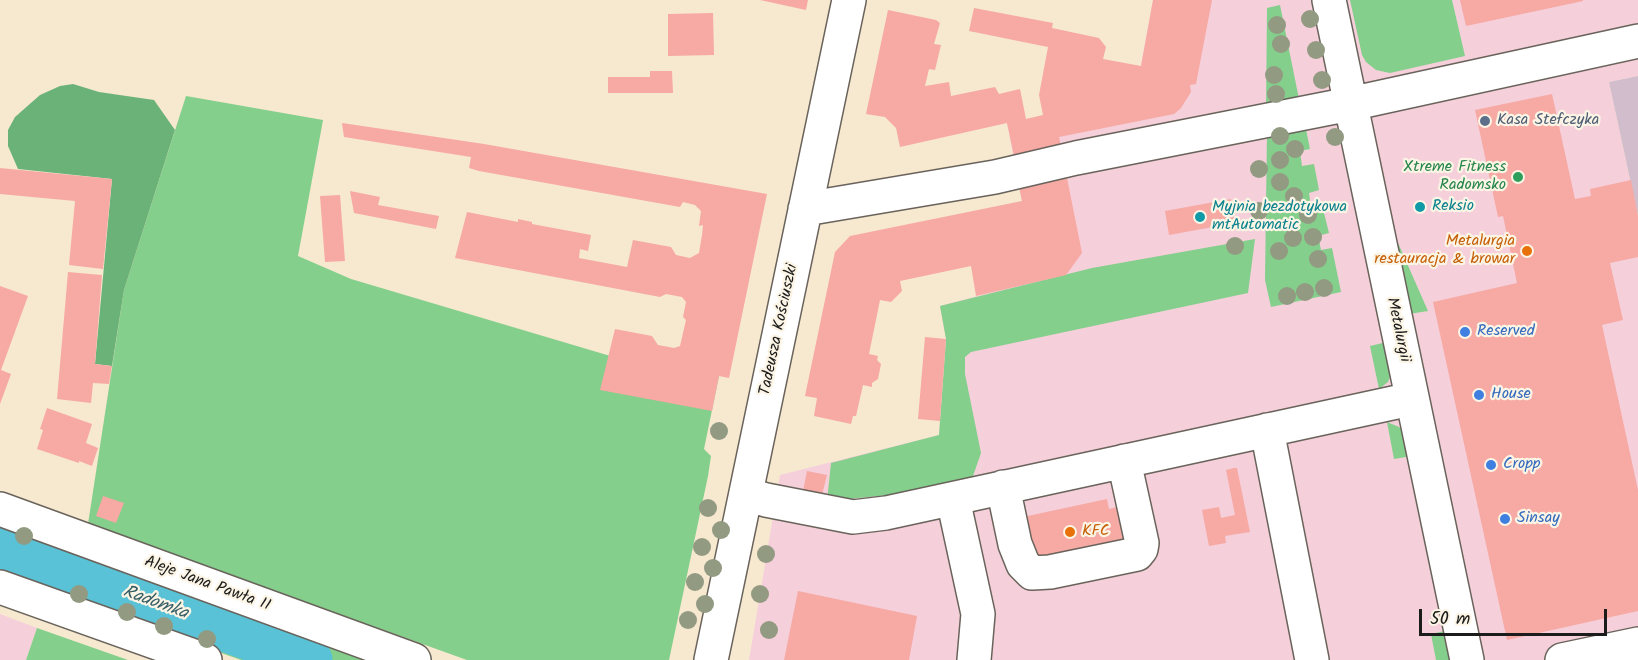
<!DOCTYPE html>
<meta charset="utf-8">
<style>
body{margin:0}
#map{position:relative;width:1638px;height:660px;overflow:hidden;background:#f7e8d0;font-family:Kalam,sans-serif}
canvas{display:block}
.scale{position:absolute;left:1419px;top:609px;width:188px;height:27px;box-sizing:border-box;border:3px solid #1c1c1c;border-top:0;padding-left:8px;font-size:18px;line-height:21px;white-space:nowrap;color:#1c1c1c;-webkit-text-stroke:4px #fcf5e5;paint-order:stroke}
</style>
<div id="map">
<canvas width="1638" height="660"></canvas>
<div class="scale">50 m</div>
</div>
<script>
const ctx = document.querySelector('canvas').getContext('2d');
ctx.lineJoin = 'round';
function paint(path, color) { ctx.fillStyle = color; ctx.fill(path, 'evenodd'); }
const shape = rows => new Path2D(rows.map(r => 'M' + r).join(''));
function strokePath(path, color, width, dash) { ctx.strokeStyle = color; ctx.lineWidth = width; ctx.lineCap = dash ? 'butt' : 'round'; ctx.setLineDash(dash || []); ctx.stroke(path); }
function write(font, color, halo, rows, align = 'center') {
  ctx.font = font + ' Kalam,sans-serif'; ctx.lineWidth = 4.5; ctx.setLineDash([]); ctx.textBaseline = 'middle'; ctx.strokeStyle = halo; ctx.fillStyle = color; for (const [text, x, y, turn = 0] of rows) {
    ctx.save(); ctx.translate(x, y); ctx.rotate((+turn || 0) * Math.PI / 180); ctx.textAlign = isNaN(turn) ? turn : align; if (halo) ctx.strokeText(text, 0, 0); ctx.fillText(text, 0, 0); ctx.restore();
  }
}
const built = shape([
 [1153,0,1638,0,1638,76,1609,82,1638,216,1638,660,749,660,780,475,939,435,946,339,940,306,1033,281,1032,253,1007,123,1135,97],
 [0,614,37,628,26,660,0,660]
]);
const industrial = shape([
 [1638,76,1638,216,1609,82]
]);
const green = shape([
 [1350,0,1452,0,1465,56,1390,73,1376,70,1366,62,1362,55],
 [1280,5,1300,104,1266,111,1267,8],
 [186,96,323,120,298,256,351,279,607,355,719,376,704,449,711,456,708,476,669,660,467,660,88,524,124,290],
 [1305,124,1310,149,1300,151,1302,166,1314,164,1319,190,1309,193,1311,207,1322,205,1329,233,1318,236,1321,250,1332,248,1341,292,1271,307,1265,280,1267,132],
 [1391,227,1428,311,1409,314],
 [1255,239,1248,293,971,352,965,357,965,374,981,453,973,476,951,489,827,501,831,463,939,435,946,339,940,306,1092,268],
 [1387,342,1393,370,1388,382,1379,389,1370,346],
 [1387,422,1399,427,1408,437,1412,456,1394,459],
 [0,522,382,660,331,660,88,574,0,541],
 [0,553,85,584,296,660,241,660,123,618,0,571],
 [37,628,128,660,26,660],
 [1449,630,1451,656,1449,660,1436,660,1431,634]
]);
const forest = shape([
 [73,84,99,92,154,100,175,130,124,290,112,366,95,364,112,179,18,169,8,146,8,130,15,117,40,95,60,86]
]);
const river = shape([
 [0,548,310,660]
]);
const building = shape([
 [760,0,808,0,806,10],
 [1153,0,1212,0,1196,84,1190,85,1191,92,1181,108,1174,114,1059,137,1061,146,1014,156,1007,123,900,147,896,128,885,117,866,114,888,10,936,20,940,23,934,44,941,45,935,70,929,69,925,86,949,82,951,96,995,87,999,94,1020,89,1026,119,1043,115,1039,95,1048,47,969,31,974,8,1053,23,1052,28,1099,38,1106,47,1103,59,1141,66],
 [1460,0,1583,0,1583,1,1466,26],
 [713,13,714,55,668,56,668,14],
 [650,71,672,71,673,93,608,93,608,77,650,77],
 [1552,94,1575,199,1591,196,1590,189,1631,180,1638,216,1638,257,1610,263,1623,320,1602,325,1638,490,1638,611,1507,640,1433,302,1517,283,1503,216,1498,217,1475,110],
 [342,123,484,144,767,194,729,378,719,376,712,411,600,390,615,329,652,336,658,345,674,348,680,346,686,320,683,317,686,302,682,297,666,294,660,297,455,258,467,212,518,222,518,219,532,222,532,224,591,235,588,251,580,249,579,258,627,267,633,240,671,247,676,255,690,258,699,253,702,235,703,225,699,226,701,211,695,205,683,202,680,207,479,171,469,168,471,157,344,137],
 [0,168,112,179,103,269,69,265,75,201,0,194],
 [1067,178,1082,253,1066,275,976,296,971,266,900,281,902,291,891,302,880,300,869,354,878,356,877,360,881,364,878,379,872,383,872,387,863,385,856,416,853,416,851,424,814,416,817,398,805,396,835,252,850,236,1022,201,1019,187],
 [350,191,380,197,378,205,439,216,436,229,354,213],
 [340,195,345,261,325,262,320,196],
 [1231,199,1235,223,1169,235,1165,211],
 [68,272,102,275,95,364,112,366,109,384,93,383,91,403,57,399],
 [0,286,28,296,1,370,11,374,0,404],
 [925,337,946,339,940,421,918,419],
 [47,408,92,424,86,443,98,448,92,466,79,461,79,463,37,449,43,430,40,429],
 [1234,468,1237,468,1250,532,1225,536,1226,543,1209,546,1202,510,1219,507,1221,518,1235,515,1226,470],
 [807,471,827,475,822,495,803,491],
 [103,496,124,503,116,523,96,516],
 [1107,499,1109,509,1117,507,1125,545,1045,566,1042,555,1031,558,1023,517],
 [798,591,917,616,909,660,784,660]
]);
const minor = shape([
 [1329,0,1467,660],
 [805,209,995,177,1076,158,1350,104,1638,41],
 [1267,430,1312,660],
 [1003,487,1015,544,1023,564,1032,573,1050,572,1137,554,1141,549,1142,543,1124,461],
 [746,494,766,500,853,517,886,513,1411,399],
 [953,499,978,614,974,660],
 [0,509,414,660],
 [0,587,205,660],
 [711,660,849,0],
 [1562,660,1638,644]
]);
const trees = [
 [1310,19],
 [1277,25],
 [1281,44],
 [1316,50],
 [1274,75],
 [1322,80],
 [1276,94],
 [1280,136],
 [1335,137],
 [1295,149],
 [1280,160],
 [1259,169],
 [1280,182],
 [1294,196],
 [1259,211],
 [1308,215],
 [1313,237],
 [1293,238],
 [1235,246],
 [1279,251],
 [1318,259],
 [1324,288],
 [1305,292],
 [1287,296],
 [719,431],
 [708,508],
 [721,530],
 [24,536],
 [702,547],
 [766,554],
 [713,568],
 [695,582],
 [79,594],
 [760,594],
 [705,604],
 [127,612],
 [688,620],
 [164,626],
 [769,630],
 [207,639]
];
const markers = [
 [1485,121,6,"#5c6f8a"],
 [1518,177,6,"#2e9e5b"],
 [1420,207,6,"#0f9aa8"],
 [1200,217,6,"#0f9aa8"],
 [1527,251,6,"#e8710a"],
 [1465,332,6,"#3f7fe0"],
 [1479,395,6,"#3f7fe0"],
 [1491,465,6,"#3f7fe0"],
 [1505,519,6,"#3f7fe0"],
 [1070,532,6,"#e8710a"]
];
const serviceNames = [
 ["Kasa Stefczyka",1497,121]
];
const leisureNames = [
 ["Xtreme Fitness",1506,168],
 ["Radomsko",1506,186]
];
const cultureNames = [
 ["Reksio",1432,207],
 ["Myjnia bezdotykowa",1212,208],
 ["mtAutomatic",1212,226]
];
const foodNames = [
 ["Metalurgia",1515,242],
 ["restauracja & browar",1515,260],
 ["KFC",1082,532,"left"]
];
const streetNames = [
 ["Tadeusza Kościuszki",780,330,-78],
 ["Metalurgii",1397,330,78],
 ["Aleje Jana Pawła II",207,585,20]
];
const shopNames = [
 ["Reserved",1477,332],
 ["House",1491,395],
 ["Cropp",1503,465],
 ["Sinsay",1517,519]
];
const waterNames = [
 ["Radomka",155,604,20]
];
paint(built, '#f5cfda');
paint(industrial, '#d1bdcb');
paint(green, '#84cf8c');
paint(forest, '#6bb278');
strokePath(river, '#5ac2d6', 45);
paint(building, '#f7a9a4');
strokePath(minor, '#69635b', 36);
strokePath(minor, '#fff', 33);
ctx.fillStyle = '#929a82';
for (const [x, y] of trees) { ctx.beginPath(); ctx.arc(x, y, 9, 0, 2 * Math.PI); ctx.fill(); }
for (const [x, y, r, color] of markers) { const dot = new Path2D(); dot.arc(x, y, r, 0, 2 * Math.PI); ctx.fillStyle = color; ctx.fill(dot); strokePath(dot, '#fcf5e5', 2); }
write('16px', '#4e5e75', '#fcf5e5', serviceNames, 'left');
write('16px', '#27864d', '#fcf5e5', leisureNames, 'right');
write('16px', '#0d838f', '#fcf5e5', cultureNames, 'left');
write('16px', '#c56008', '#fcf5e5', foodNames, 'right');
write('16px', '#1c1c1c', '#fcf5e5', streetNames);
write('16px', '#366cbe', '#fcf5e5', shopNames, 'left');
write('italic 18px', '#355e66', '#fcf5e5', waterNames);
</script>
